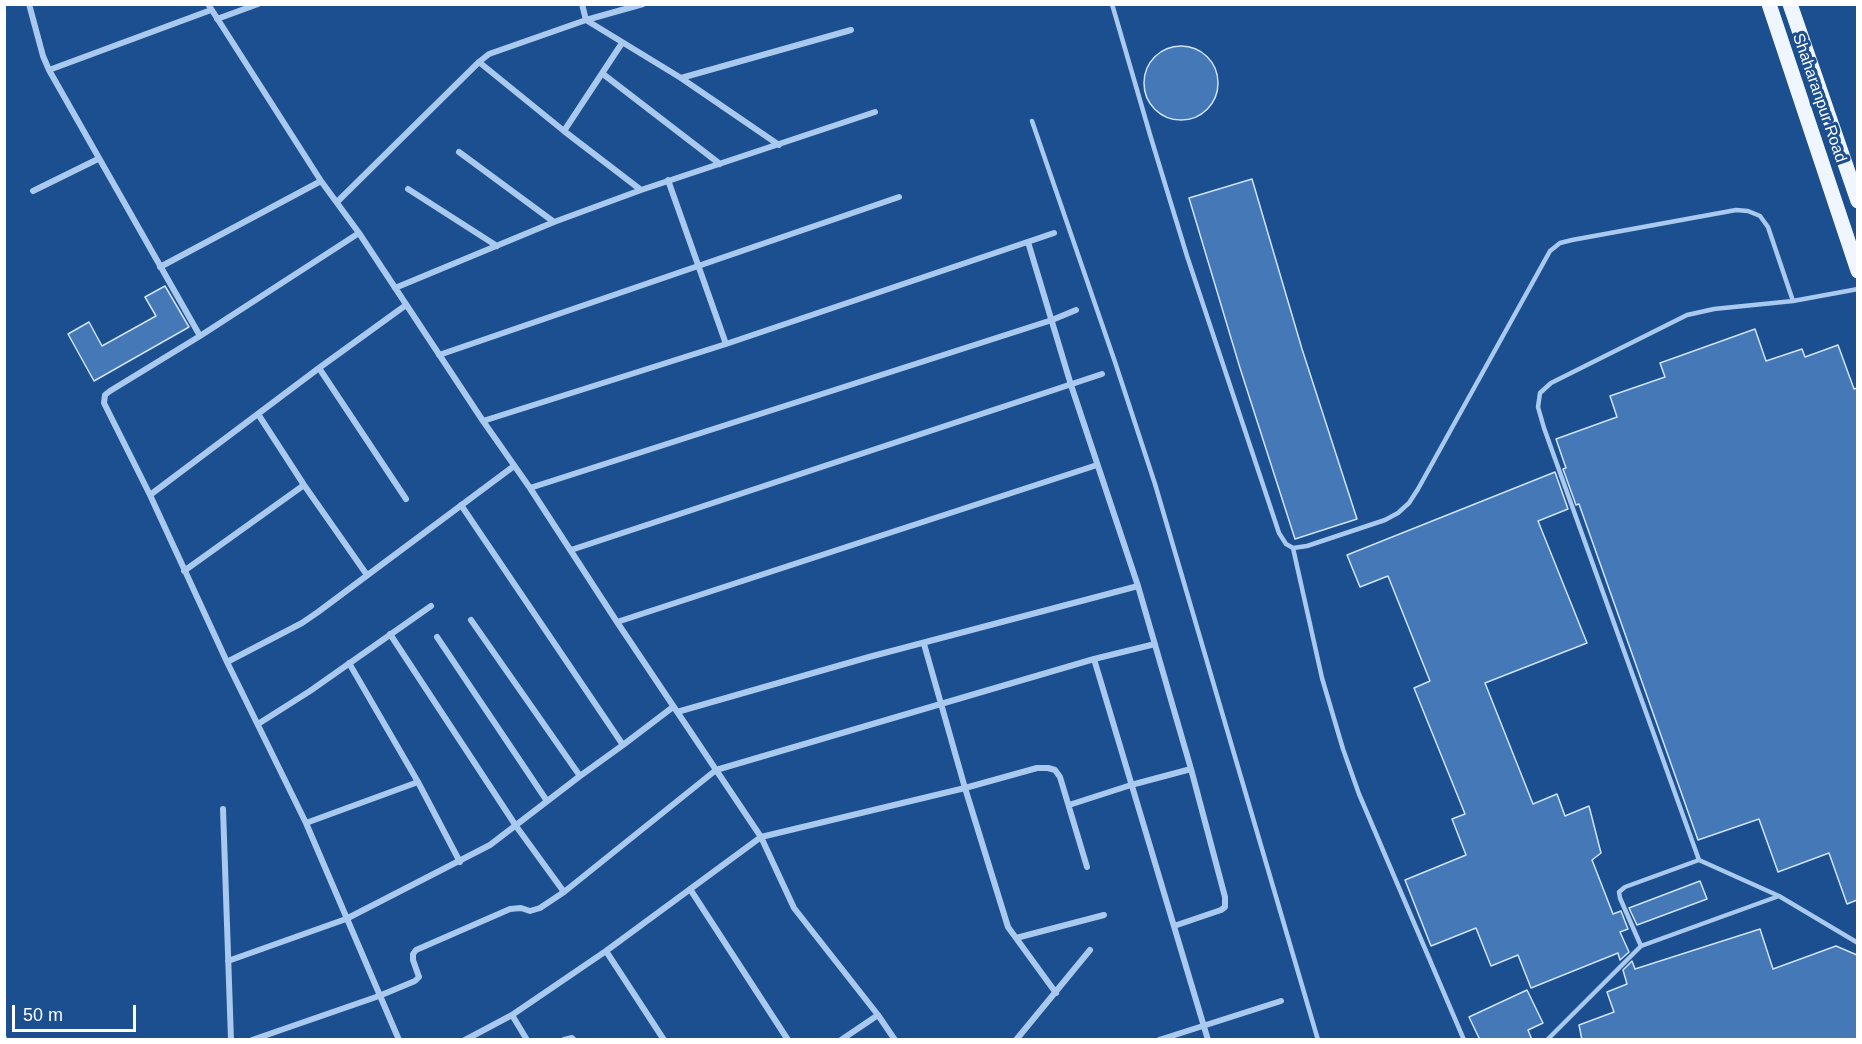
<!DOCTYPE html>
<style>
body{margin:0}
#map{position:relative;width:1862px;height:1044px;overflow:hidden;background:#1b4f8f;font-family:Helvetica,sans-serif}
canvas{display:block}
.frame{position:absolute;inset:0;border:6px solid #fff;pointer-events:none}
.scale{position:absolute;left:12px;top:1005px;width:124px;height:27px;box-sizing:border-box;border:3px solid #fff;border-top:0;padding-left:8px;font-size:18px;line-height:21px;white-space:nowrap;color:#fff;-webkit-text-stroke:4px #1b4f8f;paint-order:stroke}
</style>
<div id="map">
<canvas width="1862" height="1044"></canvas>
<div class="frame"></div>
<div class="scale">50 m</div>
</div>
<script>
const ctx = document.querySelector('canvas').getContext('2d');
ctx.lineJoin = 'round';
function paint(path, color) { ctx.fillStyle = color; ctx.fill(path, 'evenodd'); }
const shape = rows => new Path2D(rows.map(r => 'M' + r).join(''));
function strokePath(path, color, width, dash) { ctx.strokeStyle = color; ctx.lineWidth = width; ctx.lineCap = dash ? 'butt' : 'round'; ctx.setLineDash(dash || []); ctx.stroke(path); }
function write(font, color, halo, rows, align = 'center') {
  ctx.font = font + ' Helvetica,sans-serif'; ctx.lineWidth = 6; ctx.setLineDash([]); ctx.textBaseline = 'middle'; ctx.strokeStyle = halo; ctx.fillStyle = color; for (const [text, x, y, turn = 0] of rows) {
    ctx.save(); ctx.translate(x, y); ctx.rotate((+turn || 0) * Math.PI / 180); ctx.textAlign = isNaN(turn) ? turn : align; if (halo) ctx.strokeText(text, 0, 0); ctx.fillText(text, 0, 0); ctx.restore();
  }
}
const building = shape([
 '1144 83a37 37 0 1 1 74 0a37 37 0 1 1-74 0Z',
 [1252,179,1302,349,1357,519,1295,539,1240,368,1189,198,1252,179],
 [165,286,189,327,94,381,68,334,89,322,102,346,156,316,145,297,165,286],
 [1755,329,1766,361,1802,349,1805,357,1838,345,1854,389,1857,388,1857,900,1847,904,1829,853,1778,872,1759,819,1698,840,1579,504,1576,505,1563,469,1566,468,1556,439,1617,417,1610,396,1665,377,1660,363,1755,329],
 [1555,472,1568,509,1538,521,1587,643,1485,683,1533,804,1557,794,1565,816,1589,806,1601,853,1592,860,1613,914,1621,911,1628,929,1620,932,1629,952,1620,960,1618,953,1531,988,1518,955,1491,966,1476,928,1431,946,1405,880,1466,855,1452,819,1465,814,1414,688,1430,681,1388,576,1360,587,1347,555,1555,472],
 [1700,881,1707,899,1637,925,1629,908,1700,881],
 [1760,929,1773,969,1836,946,1857,955,1857,1040,1582,1040,1579,1025,1614,1012,1607,992,1627,984,1623,970,1632,961,1635,969,1760,929],
 [1527,990,1543,1023,1528,1030,1532,1040,1480,1040,1469,1017,1527,990]
]);
const lane = shape([
 [1112,4,1151,138,1187,256,1279,533,1286,544,1293,548,1307,546,1385,520,1398,513,1409,503,1418,489,1550,251,1560,243,1572,240,1736,210,1748,211,1760,216,1768,227,1793,301,1858,289],
 [1032,121,1115,362,1155,484,1318,1040],
 [1793,301,1714,309,1687,315,1551,383,1540,393,1538,407,1544,428,1699,860,1779,896,1858,943],
 [1293,548,1322,678,1343,749,1359,794,1464,1040],
 [1641,946,1620,898,1619,892,1625,887,1699,860],
 [1547,1040,1641,946,1779,896]
]);
const street = shape([
 [29,4,43,56,49,70,200,336],
 [208,4,321,181,359,233,483,421,530,488,617,622,761,837,794,908,878,1015,895,1040],
 [582,4,586,20,681,78,779,145],
 [217,19,258,4],
 [479,62,564,131,641,190],
 [49,70,211,10],
 [603,74,720,164],
 [681,78,851,30],
 [564,131,622,43],
 [459,152,554,222],
 [668,180,726,344],
 [408,189,497,246],
 [33,191,98,159],
 [337,202,479,62,489,54,586,20,643,4],
 [359,233,200,336,110,391,105,395,104,403,150,495,227,662,306,823,399,1040],
 [1028,242,1071,385,1138,586,1191,769,1225,897,1225,907,1221,910,1174,926],
 [160,267,321,181],
 [395,288,554,222,641,190,875,112],
 [439,355,899,197],
 [319,368,406,499],
 [258,414,304,485,367,575],
 [483,421,726,344,1054,233],
 [530,488,1052,320,1076,310],
 [150,495,319,368,406,305],
 [461,505,623,745],
 [571,550,1102,374],
 [184,571,304,485],
 [471,620,580,776],
 [617,622,1097,465],
 [390,634,516,826,564,892],
 [437,637,547,801],
 [924,644,965,788,1008,927,1056,993],
 [1094,659,1208,1040],
 [227,662,302,623,318,612,514,466],
 [349,663,418,782,460,862],
 [677,712,869,657,1138,586],
 [258,724,310,691,431,606],
 [1069,805,1131,785,1191,769],
 [223,809,231,1040],
 [306,823,418,782],
 [690,889,788,1040],
 [1016,938,1104,915],
 [606,951,664,1040],
 [228,961,346,919,490,845,580,776,623,745,673,707],
 [512,1015,527,1040],
 [4,1038,5,1040],
 [252,1040,379,996,415,981,419,977,413,960,413,954,416,950,510,909,521,908,530,911,540,908,564,892,716,770,1094,659,1155,644],
 [465,1040,512,1015,606,951,761,837,965,788,1037,768,1048,768,1055,770,1060,777,1087,867],
 [564,1040,572,1038,574,1040],
 [841,1040,878,1015],
 [1016,1040,1090,950],
 [1159,1040,1281,1001]
]);
const primary = shape([
 [1769,4,1858,271],
 [1790,4,1858,201]
]);
const streetNames = [
 ["Shaharanpur Road",1819,98,71]
];
paint(building, '#4478b7');
strokePath(building, '#cfe3fa', 1.5);
strokePath(lane, '#a9c9ee', 4.5);
strokePath(street, '#a9c9ee', 6);
strokePath(primary, '#f0f6ff', 15);
write('16px', '#fff', '#1b4f8f', streetNames);
</script>
